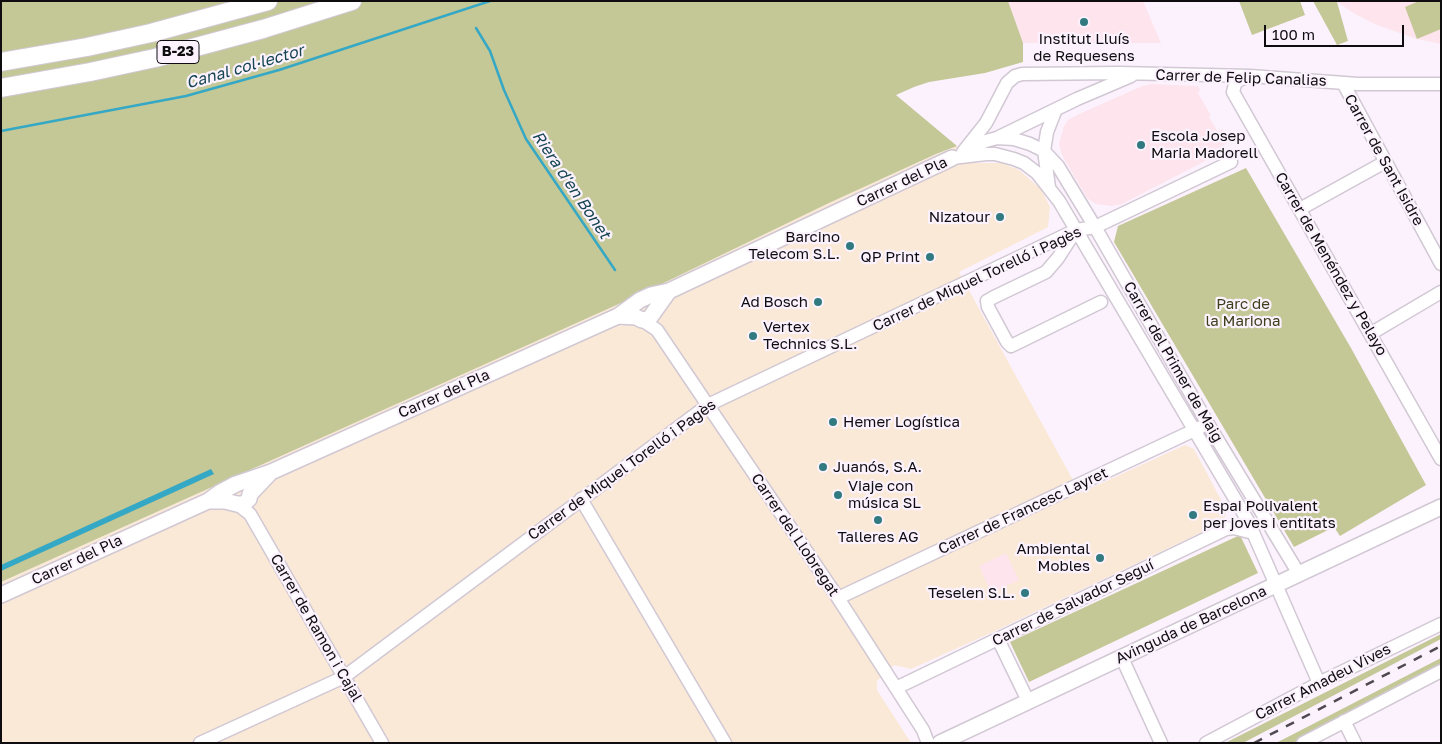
<!DOCTYPE html>
<meta charset="utf-8">
<style>
body{margin:0}
#map{position:relative;width:1442px;height:744px;overflow:hidden;background:#fbf2fe;font-family:"Golos Text",sans-serif}
canvas{display:block}
.frame{position:absolute;inset:0;border:2px solid #0f0c10;pointer-events:none}
.scale{position:absolute;left:1264px;top:25px;width:140px;height:22px;box-sizing:border-box;border:2px solid #0f0c10;border-top:0;padding-left:6px;font-size:15px;line-height:18px;white-space:nowrap;color:#0f0c10;-webkit-text-stroke:4px #fbf2fe;paint-order:stroke}
</style>
<div id="map">
<canvas width="1442" height="744"></canvas>
<div class="frame"></div>
<div class="scale">100 m</div>
</div>
<script>
const ctx = document.querySelector('canvas').getContext('2d');
ctx.lineJoin = 'round';
function paint(path, color) { ctx.fillStyle = color; ctx.fill(path, 'evenodd'); }
const shape = rows => new Path2D(rows.map(r => 'M' + r).join(''));
function strokePath(path, color, width, dash) { ctx.strokeStyle = color; ctx.lineWidth = width; ctx.lineCap = dash ? 'butt' : 'round'; ctx.setLineDash(dash || []); ctx.stroke(path); }
function write(font, color, halo, rows, align = 'center') {
  ctx.font = font + ' "Golos Text",sans-serif'; ctx.lineWidth = 4.5; ctx.setLineDash([]); ctx.textBaseline = 'middle'; ctx.strokeStyle = halo; ctx.fillStyle = color; for (const [text, x, y, turn = 0] of rows) {
    ctx.save(); ctx.translate(x, y); ctx.rotate((+turn || 0) * Math.PI / 180); ctx.textAlign = isNaN(turn) ? turn : align; if (halo) ctx.strokeText(text, 0, 0); ctx.fillText(text, 0, 0); ctx.restore();
  }
}
const industrial = shape([
 [957,146,976,163,1002,163,1019,170,1041,189,1050,207,1048,227,959,272,1080,493,1185,445,1194,449,1227,511,1223,522,993,632,911,669,894,665,877,681,877,690,911,743,1,743,1,582,641,294,829,203,936,154]
]);
const education = shape([
 [1008,1,1143,1,1161,43,1023,43],
 [1441,1,1441,44,1417,39,1377,25,1355,14,1337,2],
 [1152,84,1198,86,1200,90,1198,93,1211,116,1209,117,1218,132,1222,129,1230,141,1221,147,1223,151,1213,157,1122,204,1112,206,1096,204,1087,198,1062,155,1059,144,1064,126,1068,120,1075,116,1142,86],
 [1006,553,1019,580,991,593,979,566]
]);
const green = shape([
 [1,1,1008,1,1023,43,1023,62,985,73,929,82,914,87,896,95,957,146,936,154,829,203,641,294,1,582],
 [1239,1,1300,1,1305,15,1252,35],
 [1313,1,1339,1,1337,2,1348,41,1337,45],
 [1419,1,1441,1,1441,29,1417,39,1405,7],
 [1246,168,1351,348,1426,485,1340,536,1334,527,1294,547,1114,242,1118,226],
 [1240,535,1258,573,1029,682,1010,642],
 [1441,634,1441,639,1243,743,1225,743],
 [1441,658,1441,667,1413,681,1294,743,1276,743]
]);
const water = shape([
 [211,469,214,474,1,571,1,565]
]);
const stream = shape([
 [476,28,490,51,504,90,526,139,615,270],
 [1,131,186,96,279,70,490,1]
]);
const minor = shape([
 [1250,76,1239,80,1235,84,1233,92,1441,459],
 [1343,83,1441,264],
 [997,138,1014,139,1030,144,1044,151,1058,166,1095,227,1208,424,1299,574],
 [969,148,986,141,997,138,1077,99,1131,76],
 [963,152,986,123,1007,83,1015,76,1022,74,1119,73,1250,76,1358,84,1441,84],
 [952,158,986,154,995,154,1014,159,1024,163,1037,173,1059,201,1248,521,1319,683],
 [1049,187,1044,151,1047,132,1056,109],
 [1300,209,1385,162],
 [1076,230,1058,258,1046,272,994,297,987,301,988,307,1007,342,1011,346,1101,302],
 [642,320,657,330,838,598,923,730,928,743],
 [1370,334,1441,292],
 [581,499,725,743],
 [237,504,250,514,382,743],
 [838,598,1201,427],
 [998,639,1028,701],
 [1122,658,1161,743],
 [896,688,1226,529,1234,528,1253,533],
 [1344,721,1355,743],
 [200,743,344,677,708,405,1076,230,1095,227,1231,162],
 [1206,743,1319,683,1441,624],
 [1303,743,1441,671]
]);
const major = shape([
 [618,316,636,317,642,320,649,319,669,291],
 [208,501,225,501,237,504,244,504,249,499,250,494,269,474],
 [1,595,208,501,219,493,236,484,271,472,618,316,640,300,651,295,669,291,952,158],
 [940,743,1441,507]
]);
const highway = shape([
 [1,62,87,47,151,33,268,1],
 [1,88,90,72,155,58,263,29,352,1]
]);
const rail = shape([
 [1254,743,1441,646]
]);
const markers = [
 [1084,22,5,"#317a7f"],
 [1141,145,5,"#317a7f"],
 [1000,217,5,"#317a7f"],
 [850,246,5,"#317a7f"],
 [930,257,5,"#317a7f"],
 [818,302,5,"#317a7f"],
 [753,336,5,"#317a7f"],
 [833,422,5,"#317a7f"],
 [823,467,5,"#317a7f"],
 [838,495,5,"#317a7f"],
 [1193,515,5,"#317a7f"],
 [878,520,5,"#317a7f"],
 [1100,558,5,"#317a7f"],
 [1025,593,5,"#317a7f"]
];
const shields = [
 [178,52,42]
];
const shieldNames = [
 ["B-23",178,52]
];
const poiNames = [
 ["Institut Lluís",1084,39,"center"],
 ["de Requesens",1084,56,"center"],
 ["Escola Josep",1151,136],
 ["Maria Madorell",1151,153],
 ["Nizatour",990,217,"right"],
 ["Barcino",840,237,"right"],
 ["Telecom S.L.",840,254,"right"],
 ["QP Print",920,257,"right"],
 ["Ad Bosch",808,302,"right"],
 ["Vertex",763,327],
 ["Technics S.L.",763,344],
 ["Hemer Logística",843,422],
 ["Juanós, S.A.",833,467],
 ["Viaje con",848,486],
 ["música SL",848,503],
 ["Espai Polivalent",1203,506],
 ["per joves i entitats",1203,523],
 ["Talleres AG",878,537,"center"],
 ["Ambiental",1090,549,"right"],
 ["Mobles",1090,566,"right"],
 ["Teselen S.L.",1015,593,"right"]
];
const streetNames = [
 ["Carrer de Felip Canalias",1241,78,2],
 ["Carrer de Sant Isidre",1384,160,61],
 ["Carrer del Pla",902,182,-25],
 ["Carrer de Menéndez y Pelayo",1331,264,60],
 ["Carrer de Miquel Torelló i Pagès",977,279,-25],
 ["Carrer del Primer de Maig",1173,362,60],
 ["Carrer del Pla",444,394,-24],
 ["Carrer de Miquel Torelló i Pagès",622,470,-36],
 ["Carrer de Francesc Layret",1023,511,-25],
 ["Carrer del Llobregat",795,535,56],
 ["Carrer del Pla",77,560,-25],
 ["Carrer de Salvador Seguí",1073,603,-26],
 ["Avinguda de Barcelona",1191,625,-25],
 ["Carrer de Ramon i Cajal",316,628,60],
 ["Carrer Amadeu Vives",1323,682,-27]
];
const parkNames = [
 ["Parc de",1243,304],
 ["la Mariona",1243,321]
];
const waterNames = [
 ["Canal col·lector",245,67,-16],
 ["Riera d'en Bonet",571,185,56]
];
paint(industrial, '#fae9d7');
paint(education, '#fee4ec');
paint(green, '#c4c796');
paint(water, '#35a8c5');
strokePath(stream, '#35a8c5', 2.5);
strokePath(minor, '#d1c8d4', 15);
strokePath(major, '#d1c8d4', 18);
strokePath(highway, '#d1c8d4', 20);
strokePath(minor, '#fff', 12);
strokePath(major, '#fff', 15);
strokePath(highway, '#fff', 18);
strokePath(rail, '#4f4a50', 2.5, [9, 9]);
for (const [x, y, r, color] of markers) { const dot = new Path2D(); dot.arc(x, y, r, 0, 2 * Math.PI); ctx.fillStyle = color; ctx.fill(dot); strokePath(dot, '#fbf2fe', 2); }
for (const [x, y, w] of shields) { const box = new Path2D(); box.roundRect(x - w / 2, y - 11.5, w, 23, 4); ctx.fillStyle = '#fbf2fe'; ctx.fill(box); strokePath(box, '#0f0c10', 1); }
write('bold 14px', '#0f0c10', null, shieldNames);
write('15px', '#0f0c10', '#fbf2fe', poiNames, 'left');
write('15px', '#0f0c10', '#fbf2fe', streetNames);
write('15px', '#3d3f1b', '#fbf2fe', parkNames);
write('italic 16px', '#144551', '#fbf2fe', waterNames);
</script>
